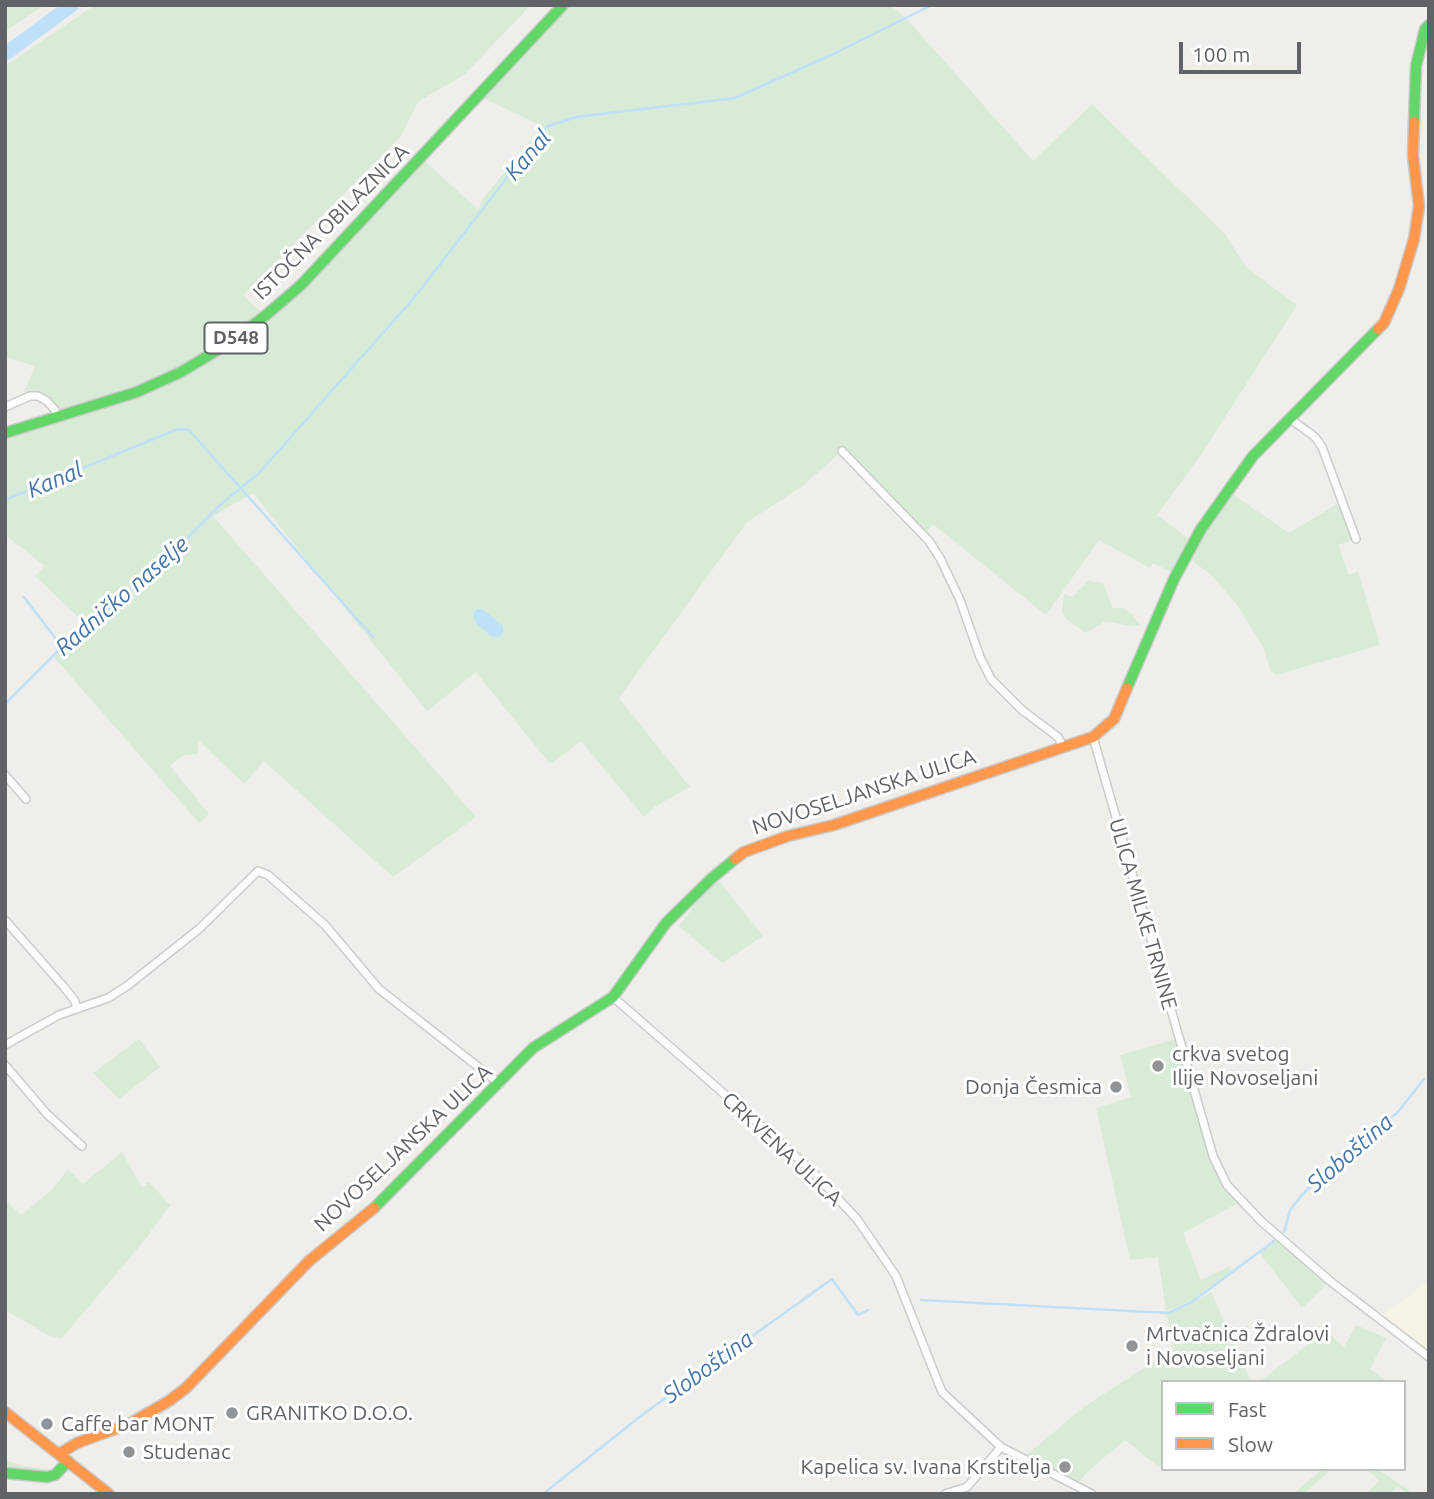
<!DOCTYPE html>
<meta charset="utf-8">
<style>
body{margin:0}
#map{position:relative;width:1434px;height:1499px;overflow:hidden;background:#efeeea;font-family:Ubuntu,sans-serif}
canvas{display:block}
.frame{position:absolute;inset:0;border:7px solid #5f6368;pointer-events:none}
.legend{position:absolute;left:1161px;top:1380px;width:245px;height:91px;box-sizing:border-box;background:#fff;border:2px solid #bfc1c3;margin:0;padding:9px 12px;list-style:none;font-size:21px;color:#5f6368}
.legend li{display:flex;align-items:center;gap:14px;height:35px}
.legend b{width:35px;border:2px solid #bfc1c3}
.scale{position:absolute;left:1179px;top:42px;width:122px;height:32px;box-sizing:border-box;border:4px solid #5f6368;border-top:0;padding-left:9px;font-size:21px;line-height:24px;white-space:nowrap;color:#5f6368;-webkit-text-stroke:5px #fff;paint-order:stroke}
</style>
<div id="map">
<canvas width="1434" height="1499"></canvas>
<div class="frame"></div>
<ul class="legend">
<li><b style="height:9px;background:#63d668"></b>Fast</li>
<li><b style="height:9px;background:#ff974d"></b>Slow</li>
</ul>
<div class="scale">100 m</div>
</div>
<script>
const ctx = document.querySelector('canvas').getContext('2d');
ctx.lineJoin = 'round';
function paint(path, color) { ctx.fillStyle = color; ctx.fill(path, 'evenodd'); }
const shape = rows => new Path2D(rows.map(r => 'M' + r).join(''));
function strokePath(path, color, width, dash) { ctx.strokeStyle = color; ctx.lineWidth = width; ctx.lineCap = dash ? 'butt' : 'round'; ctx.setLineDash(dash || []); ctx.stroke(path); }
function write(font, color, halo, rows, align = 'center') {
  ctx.font = font + ' Ubuntu,sans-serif'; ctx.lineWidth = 6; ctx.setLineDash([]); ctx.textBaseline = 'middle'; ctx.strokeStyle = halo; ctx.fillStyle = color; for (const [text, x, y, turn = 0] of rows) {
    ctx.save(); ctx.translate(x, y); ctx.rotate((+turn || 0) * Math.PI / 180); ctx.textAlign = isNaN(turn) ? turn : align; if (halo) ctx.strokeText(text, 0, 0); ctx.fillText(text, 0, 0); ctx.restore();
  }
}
const commercial = shape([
 [1429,1281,1429,1356,1378,1318]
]);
const green = shape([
 [5,5,44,5,5,32],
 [95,5,531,5,465,74,418,102,400,138,243,295,263,314,279,303,422,158,478,210,482,200,542,126,479,96,564,5,890,5,905,17,1033,161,1092,104,1225,234,1246,267,1297,305,1200,456,1157,515,1190,540,1171,572,1153,563,1150,568,1099,540,1046,615,933,524,923,536,842,451,804,485,747,522,619,698,690,787,654,807,644,817,581,741,550,764,476,672,427,711,253,493,213,516,476,817,393,877,264,761,244,784,198,740,198,754,184,755,170,766,209,814,199,823,53,656,87,625,35,576,45,566,5,535,5,434,60,417,52,401,38,394,22,397,35,366,5,357,5,66],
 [1228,491,1289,533,1342,501,1356,539,1338,545,1349,575,1358,571,1380,645,1276,675,1271,672,1263,647,1236,603,1210,574,1186,556],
 [1088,581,1103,583,1113,608,1123,608,1133,615,1140,625,1131,626,1106,621,1086,633,1066,619,1062,612,1064,594,1072,597],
 [719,881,763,936,722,963,679,926,707,889],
 [1179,1038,1213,1156,1227,1185,1242,1201,1183,1233,1201,1280,1230,1266,1232,1271,1193,1300,1166,1311,1158,1257,1130,1260,1096,1108,1131,1097,1120,1055],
 [139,1039,160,1067,119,1099,93,1073],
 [122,1152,142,1188,149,1182,170,1205,143,1242,62,1338,50,1336,5,1310,5,1208,8,1202,21,1215,52,1190,68,1169,83,1184],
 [1279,1237,1329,1282,1302,1308,1259,1252],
 [1211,1292,1251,1382,1163,1382,1163,1464,1159,1467,1125,1440,1088,1471,1075,1486,1023,1458,1085,1406,1173,1349,1167,1314,1190,1305],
 [1356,1325,1386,1338,1370,1369,1388,1382,1259,1382,1326,1331,1344,1347],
 [5,1460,24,1466,50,1470,55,1475,5,1473],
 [1322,1469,1332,1469,1303,1494,1293,1494],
 [1366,1469,1377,1469,1409,1490,1409,1494,1397,1486,1390,1494,1367,1494,1379,1480]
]);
const water = shape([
 [476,609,482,609,503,626,503,633,499,637,492,637,476,623,473,615]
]);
const stream = shape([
 [5,500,178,429,189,430,373,637],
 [24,597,62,647],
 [5,704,62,647,155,570,221,504,258,474,414,298,546,127,576,117,735,98,831,55,932,5],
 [1284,1232,1290,1210,1303,1194,1355,1143,1397,1113,1424,1079],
 [921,1300,1168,1313,1192,1302,1274,1241],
 [543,1494,642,1415,832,1279,858,1315,868,1310]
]);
const river = shape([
 [5,54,72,5]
]);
const street = shape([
 [5,407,30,396,38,396,47,401,55,410,57,418],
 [1289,418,1315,437,1322,447,1356,539],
 [842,451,929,541,940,558,960,600,980,657,991,679,1022,710,1058,737,1064,748],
 [1093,737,1213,1156,1227,1185,1261,1221,1330,1281,1429,1357],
 [5,775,26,799],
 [5,920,64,987,75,1001,77,1009],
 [613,997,808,1167,857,1219,896,1276,942,1392,1001,1447,1092,1494],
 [5,1045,59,1015,108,998,127,986,199,929,258,871,268,875,325,925,379,989,500,1084],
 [5,1065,47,1114,82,1146],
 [945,1494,967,1487,1001,1447]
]);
const fast = shape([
 [1414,122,1416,66,1425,29,1429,25],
 [5,433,137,392,181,372,226,345,265,316,301,285,563,5],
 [1127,688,1174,579,1201,529,1253,456,1378,329],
 [374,1208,533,1048,613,997,666,923,712,878,735,859],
 [5,1473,47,1477,55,1475,68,1461]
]);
const slow = shape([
 [1378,329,1384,323,1399,289,1414,239,1419,206,1413,156,1414,122],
 [735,859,744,852,788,836,834,825,1093,737,1114,719,1127,688],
 [5,1412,109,1494],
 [59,1454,77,1443,129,1424,169,1401,186,1388,309,1261,374,1208]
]);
const markers = [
 [1158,1066,7,"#919496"],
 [1116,1087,7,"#919496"],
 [1132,1346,7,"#919496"],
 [232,1413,7,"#919496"],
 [47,1424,7,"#919496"],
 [129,1452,7,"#919496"],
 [1065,1467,7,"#919496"]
];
const shields = [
 [236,338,63]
];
const shieldNames = [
 ["D548",236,338]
];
const streetNames = [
 ["ISTOČNA OBILAZNICA",331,222,-45],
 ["NOVOSELJANSKA ULICA",864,792,-18],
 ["ULICA MILKE TRNINE",1143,914,74],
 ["NOVOSELJANSKA ULICA",403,1148,-43],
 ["CRKVENA ULICA",782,1149,43]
];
const poiNames = [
 ["crkva svetog",1172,1054],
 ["Ilije Novoseljani",1172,1078],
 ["Donja Česmica",1102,1087,"right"],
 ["Mrtvačnica Ždralovi",1146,1334],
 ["i Novoseljani",1146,1358],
 ["GRANITKO D.O.O.",246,1413],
 ["Caffe bar MONT",61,1424],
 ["Studenac",143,1452],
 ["Kapelica sv. Ivana Krstitelja",1051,1467,"right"]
];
const waterNames = [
 ["Kanal",528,155,-49],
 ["Kanal",55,480,-23],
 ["Radničko naselje",122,596,-41],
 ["Sloboština",1350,1153,-41],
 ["Sloboština",708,1367,-36]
];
paint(commercial, '#f7f3e4');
paint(green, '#d8ebd6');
paint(water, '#bfe0f9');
strokePath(stream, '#bfe0f9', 2.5);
strokePath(river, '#bfe0f9', 14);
strokePath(street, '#cbcccc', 10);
strokePath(fast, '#cacacb', 13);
strokePath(slow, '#cacacb', 13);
strokePath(street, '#fdfcfc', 7);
strokePath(fast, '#63d668', 10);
strokePath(slow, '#ff974d', 10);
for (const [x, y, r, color] of markers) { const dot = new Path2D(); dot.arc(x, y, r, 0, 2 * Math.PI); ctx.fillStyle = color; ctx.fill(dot); strokePath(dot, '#fff', 2.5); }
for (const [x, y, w] of shields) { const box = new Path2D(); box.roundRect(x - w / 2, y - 15.5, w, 31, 5); ctx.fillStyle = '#fff'; ctx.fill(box); strokePath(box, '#5f6368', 2); }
write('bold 19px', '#5f6368', null, shieldNames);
write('21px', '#5f6368', '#fff', streetNames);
write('21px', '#5f6368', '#fff', poiNames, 'left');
write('italic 23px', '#4174aa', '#fff', waterNames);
</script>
